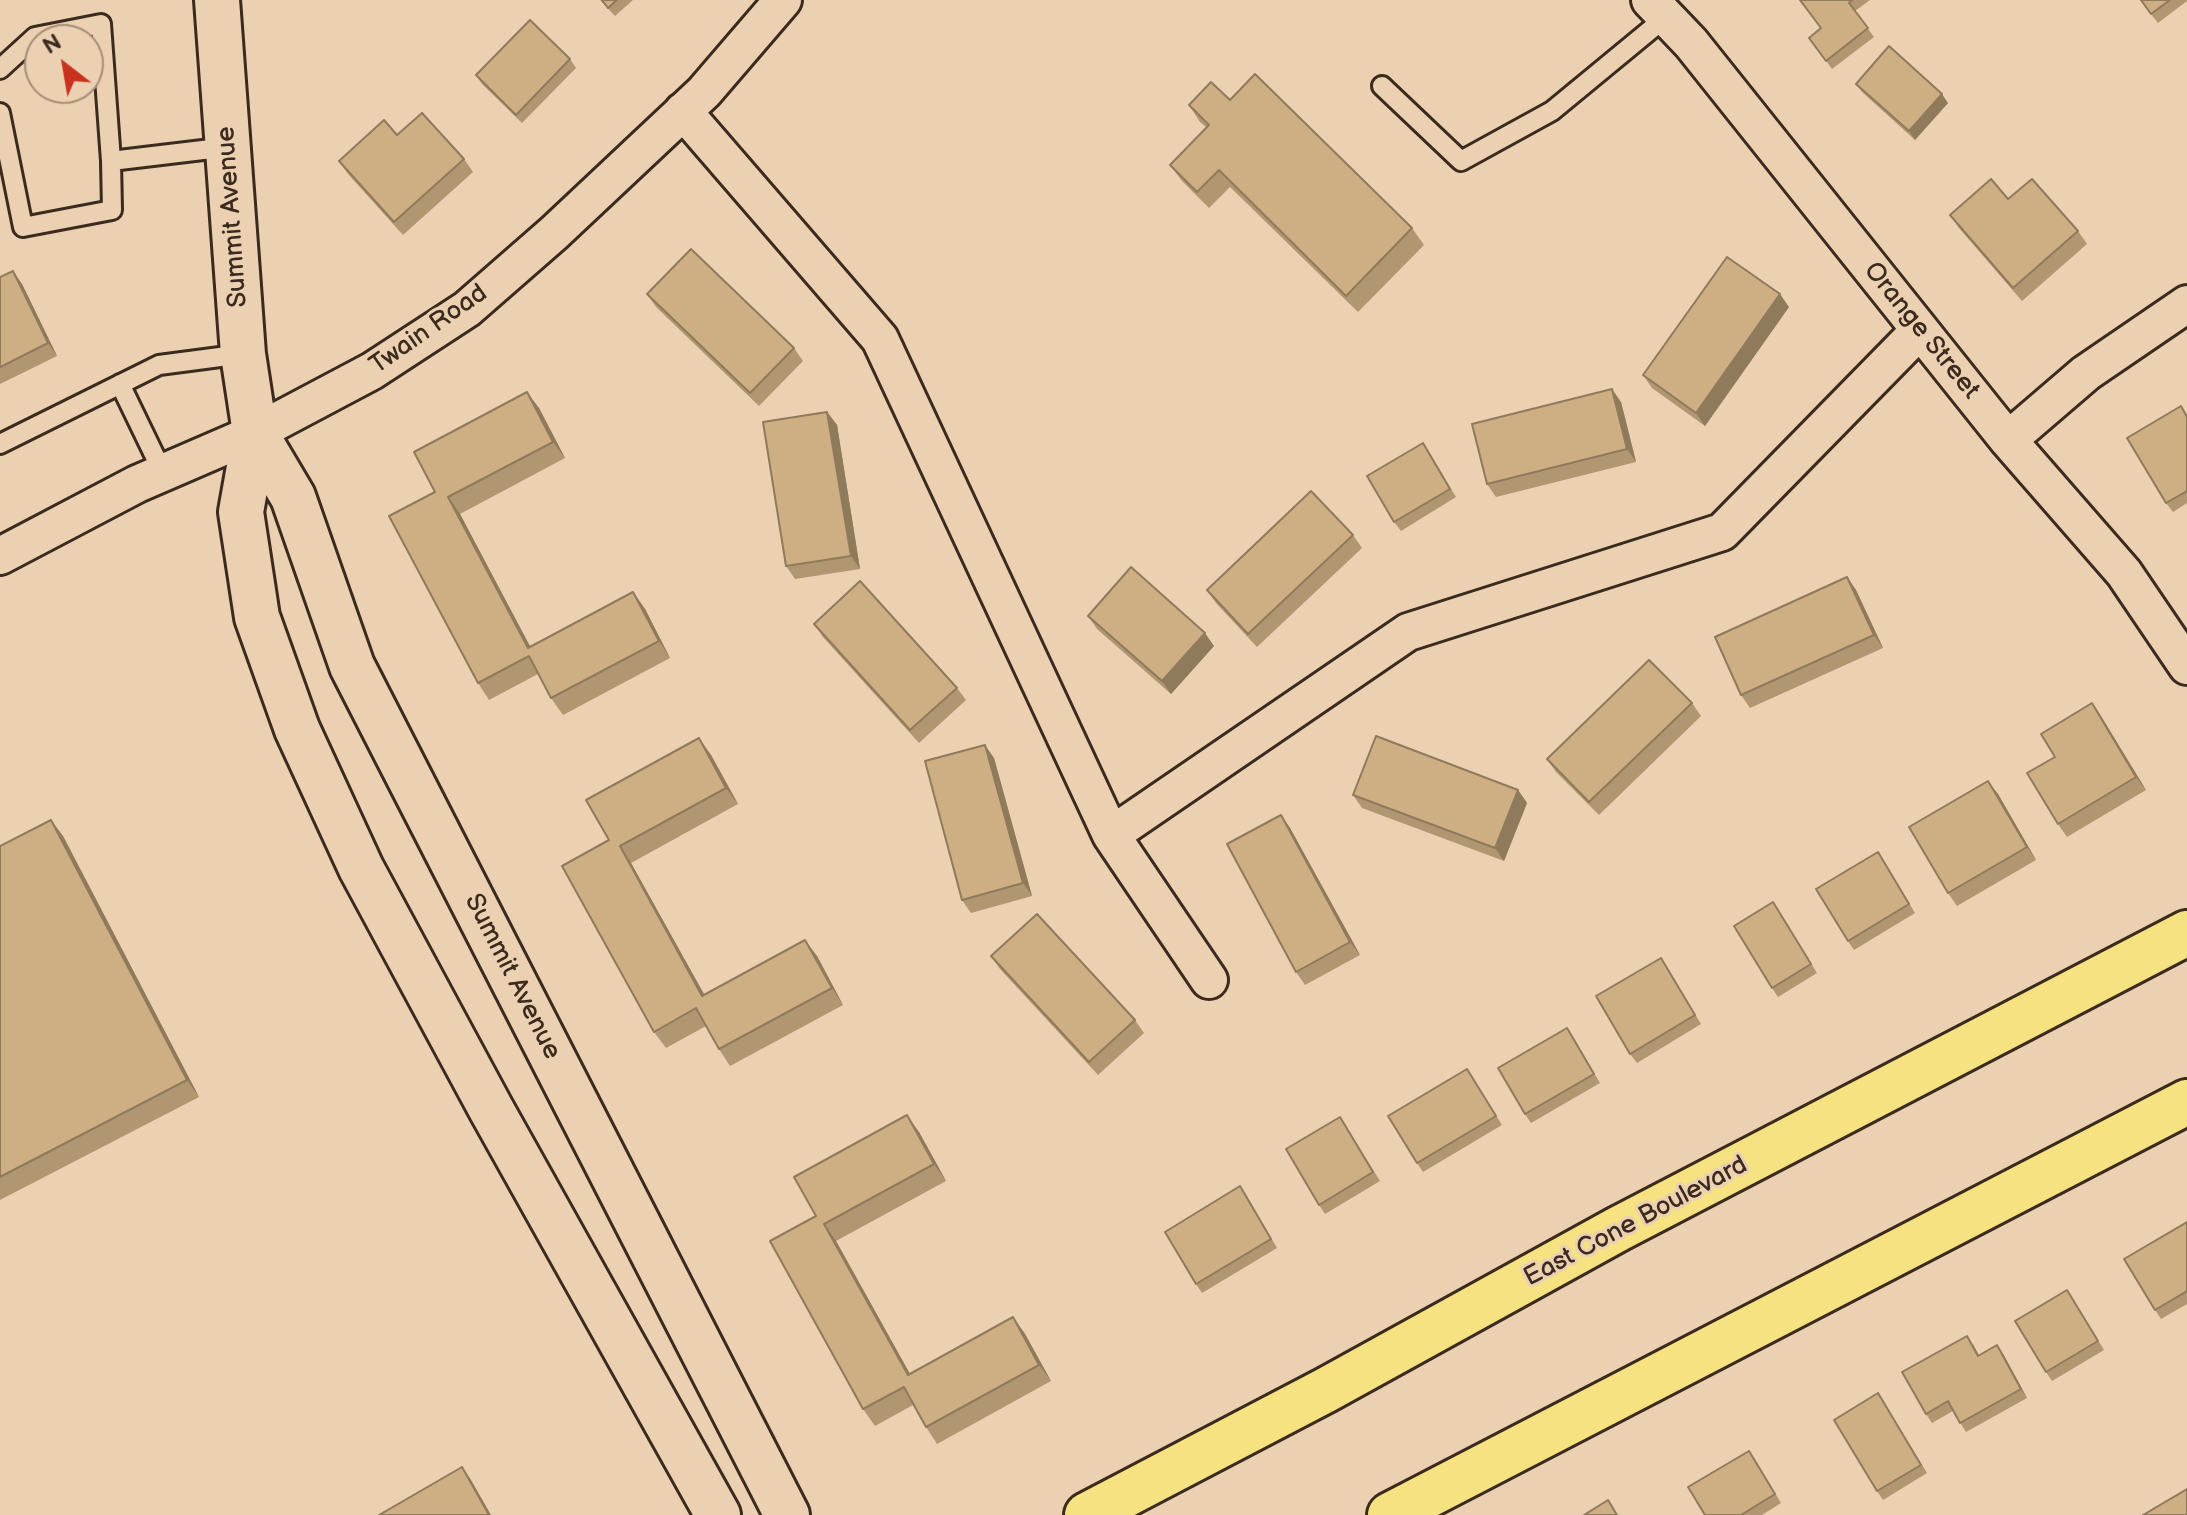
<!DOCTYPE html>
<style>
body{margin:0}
#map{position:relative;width:2187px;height:1515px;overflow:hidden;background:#ebd0b2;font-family:"Balsamiq Sans",sans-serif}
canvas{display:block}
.north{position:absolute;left:24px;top:24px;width:80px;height:80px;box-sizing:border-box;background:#ebd0b2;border:2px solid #a58e77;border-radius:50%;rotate:329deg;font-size:22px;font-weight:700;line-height:32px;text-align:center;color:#3b2a1e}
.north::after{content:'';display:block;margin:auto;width:28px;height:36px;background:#c8321e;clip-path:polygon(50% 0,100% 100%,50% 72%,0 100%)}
</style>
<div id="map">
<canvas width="2187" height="1515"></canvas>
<div class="north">N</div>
</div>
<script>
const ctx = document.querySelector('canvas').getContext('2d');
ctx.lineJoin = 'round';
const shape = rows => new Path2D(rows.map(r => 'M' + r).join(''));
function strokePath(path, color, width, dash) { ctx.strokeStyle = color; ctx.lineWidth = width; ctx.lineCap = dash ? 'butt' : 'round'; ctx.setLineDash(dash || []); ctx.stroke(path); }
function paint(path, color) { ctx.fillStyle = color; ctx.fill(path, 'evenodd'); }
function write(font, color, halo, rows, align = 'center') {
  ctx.font = font + ' "Balsamiq Sans",sans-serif'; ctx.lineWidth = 6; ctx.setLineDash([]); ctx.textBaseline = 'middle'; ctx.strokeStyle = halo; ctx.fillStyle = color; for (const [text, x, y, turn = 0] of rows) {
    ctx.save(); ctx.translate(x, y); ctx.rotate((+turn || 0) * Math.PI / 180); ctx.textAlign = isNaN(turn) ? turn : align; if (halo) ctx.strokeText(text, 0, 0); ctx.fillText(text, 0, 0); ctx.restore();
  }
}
const service = shape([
 [0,69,35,37,101,24,111,161,112,210,23,227,0,113],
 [1382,86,1461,161,1552,111,1666,17],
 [111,161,228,147],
 [120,384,163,473],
 [0,444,159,365,243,354]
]);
const minor = shape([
 [1650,0,1691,43,2008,440,2124,573,2187,666],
 [683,111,880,339,1111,835,1408,632,1722,532,1920,330],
 [2008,440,2086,373,2187,304],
 [0,556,137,484,255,433,372,371,467,309,554,233,704,92,783,0],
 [1111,835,1209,980]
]);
const secondary = shape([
 [217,0,243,354,255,433,241,512,257,617,297,729,361,868,491,1109,718,1515],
 [255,433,293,497,352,666,787,1515]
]);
const primary = shape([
 [1087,1515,1326,1390,1618,1229,2187,933],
 [1390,1515,2187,1102]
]);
const wall = shape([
 [600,0,633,0,615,16],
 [1799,0,1870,0,1855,11,1874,37,1832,69,1809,38,1821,28],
 [2140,0,2187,0,2187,1,2158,23],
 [570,59,576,68,522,123,482,84,476,75],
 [1856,84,1948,103,1915,140,1862,92],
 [1230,100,1412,228,1424,245,1358,312,1230,187,1209,208,1182,181,1170,165,1206,127,1200,122,1189,105],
 [397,135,464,159,473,172,403,235,348,174,339,161],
 [2008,199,2078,231,2087,244,2022,301,1959,228,1950,215],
 [0,277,22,284,57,356,0,384],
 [647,294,794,348,803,361,759,406,656,307],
 [1789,307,1705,426,1652,388,1643,375],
 [1621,402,1636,462,1496,497,1487,484],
 [2181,406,2187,415,2187,503,2173,512,2166,503],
 [539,408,565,458,460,514,530,647,633,592,645,609,670,658,563,715,551,698,538,674,489,700,478,683,435,492],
 [827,412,837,425,860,569,795,579,786,566],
 [1429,452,1456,497,1401,531,1394,522],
 [1353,535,1362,548,1257,647,1216,603,1207,590],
 [1847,577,1856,590,1883,648,1750,708,1741,695],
 [1088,616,1214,646,1171,694,1097,629],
 [814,624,957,688,966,700,919,743,823,637],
 [1692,703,1701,716,1599,815,1556,772,1547,759],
 [2092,703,2146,790,2067,837,2058,824,2055,757],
 [711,755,738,804,631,863,704,995,817,956,843,1005,730,1066,719,1049,706,1026,666,1048,654,1032,609,840],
 [994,758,1032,896,971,913,962,900],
 [1518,790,1527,803,1504,861,1362,808,1353,795],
 [1998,794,2036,860,1957,906,1948,893],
 [1281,815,1290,828,1360,955,1305,985,1296,972],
 [63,836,199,1097,0,1200,0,846],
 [1884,861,1915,913,1854,950,1848,941],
 [1779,911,1817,973,1778,997,1772,988],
 [991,956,1135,1020,1144,1033,1098,1075,1000,969],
 [1661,958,1701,1024,1637,1063,1630,1054],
 [1573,1037,1600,1083,1531,1123,1525,1114],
 [1467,1069,1502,1125,1423,1172,1417,1163],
 [1340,1117,1380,1181,1325,1214,1319,1205],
 [919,1132,946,1181,836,1241,910,1374,1013,1317,1025,1334,1051,1381,937,1444,926,1427,913,1405,875,1426,863,1409,816,1216],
 [1246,1195,1277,1248,1202,1293,1196,1284],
 [2187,1222,2187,1304,2161,1319,2155,1310],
 [2067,1290,2104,1350,2052,1381,2046,1372],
 [1973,1344,1979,1355,2003,1354,2027,1398,1966,1432,1953,1411,1932,1423,1926,1414],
 [1878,1393,1927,1473,1883,1500,1877,1491],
 [1755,1460,1781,1503,1762,1515,1705,1515]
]);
const shadedWall = shape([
 [1942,94,1948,103,1915,140,1909,131],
 [13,271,22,284,57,356,48,343],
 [1780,294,1789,307,1705,426,1696,413],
 [1612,389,1621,402,1636,462,1627,449],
 [527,392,539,408,565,458,553,442],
 [827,412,837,425,860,569,851,556],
 [448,497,460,514,540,665,528,648],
 [1847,577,1856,590,1883,648,1874,635],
 [633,592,645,609,670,658,659,641],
 [1205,633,1214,646,1171,694,1162,681],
 [2092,703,2101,716,2146,790,2136,777],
 [699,738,711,755,738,804,726,788],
 [985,745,994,758,1032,896,1023,883],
 [1988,781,1998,794,2036,860,2027,847],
 [1518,790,1527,803,1504,861,1495,848],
 [1281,815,1290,828,1360,955,1350,942],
 [51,820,63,836,199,1097,187,1080],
 [620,846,631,863,714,1012,702,996],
 [805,940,817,956,843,1005,832,988],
 [907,1115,919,1132,946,1181,934,1164],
 [824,1224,836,1241,920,1392,908,1375],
 [1013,1317,1025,1334,1051,1381,1039,1365],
 [1997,1345,2003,1354,2027,1398,2021,1389],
 [462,1467,471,1480,491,1515,489,1515]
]);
const building = shape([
 [602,0,617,0,608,8,602,0],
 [1800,0,1852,0,1849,3,1868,28,1826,61,1809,38,1821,28,1800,0],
 [2141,0,2170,0,2151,14,2141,0],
 [530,20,570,59,516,115,476,75,530,20],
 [1889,46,1942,94,1909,131,1856,84,1889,46],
 [1255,74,1412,228,1346,296,1219,170,1197,192,1170,165,1209,125,1189,105,1211,82,1230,100,1255,74],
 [422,113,464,159,394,222,339,161,384,120,397,135,422,113],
 [1991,179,2008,199,2032,179,2078,231,2013,288,1950,215,1991,179],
 [691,249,794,348,750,393,647,294,691,249],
 [1727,257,1780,294,1696,413,1643,375,1727,257],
 [13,271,48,343,0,367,0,277,13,271],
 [1612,389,1627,449,1487,484,1472,424,1612,389],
 [527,392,553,442,448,497,528,648,633,592,659,641,551,698,529,656,478,683,389,516,435,492,414,452,527,392],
 [2181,406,2187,417,2187,491,2166,503,2127,438,2181,406],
 [827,412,851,556,786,566,763,422,827,412],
 [1423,443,1450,489,1394,522,1367,476,1423,443],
 [1311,491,1353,535,1248,634,1207,590,1311,491],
 [1131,567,1205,633,1162,681,1088,616,1131,567],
 [1847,577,1874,635,1741,695,1715,637,1847,577],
 [860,581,957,688,910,730,814,624,860,581],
 [1649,660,1692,703,1589,802,1547,759,1649,660],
 [2092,703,2136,777,2058,824,2027,773,2055,757,2041,734,2092,703],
 [1376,736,1518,790,1495,848,1353,795,1376,736],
 [699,738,726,788,620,846,702,996,805,940,832,988,719,1049,696,1008,654,1032,562,866,609,840,586,800,699,738],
 [985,745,1023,883,962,900,925,761,985,745],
 [1988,781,2027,847,1948,893,1909,827,1988,781],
 [1281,815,1350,942,1296,972,1227,844,1281,815],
 [51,820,187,1080,0,1177,0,846,51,820],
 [1878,852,1909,904,1848,941,1816,889,1878,852],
 [1773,902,1811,964,1772,988,1734,926,1773,902],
 [1037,914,1135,1020,1089,1062,991,956,1037,914],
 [1661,958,1695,1015,1630,1054,1596,996,1661,958],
 [1567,1028,1594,1074,1525,1114,1498,1068,1567,1028],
 [1467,1069,1496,1116,1417,1163,1388,1116,1467,1069],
 [907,1115,934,1164,824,1224,908,1375,1013,1317,1039,1365,926,1427,904,1387,863,1409,770,1241,816,1216,794,1177,907,1115],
 [1340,1117,1373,1172,1319,1205,1286,1149,1340,1117],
 [1240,1186,1271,1239,1196,1284,1165,1232,1240,1186],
 [2187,1222,2187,1291,2155,1310,2124,1259,2187,1222],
 [2067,1290,2098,1341,2046,1372,2015,1321,2067,1290],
 [1967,1336,1978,1356,1997,1345,2021,1389,1960,1423,1948,1401,1926,1414,1902,1372,1967,1336],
 [1878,1393,1921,1465,1877,1491,1834,1420,1878,1393],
 [1749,1451,1775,1494,1741,1515,1705,1515,1688,1487,1749,1451],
 [462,1467,489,1515,379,1515,462,1467],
 [2187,1489,2187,1515,2143,1515,2187,1489],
 [1608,1500,1617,1515,1584,1515,1608,1500]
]);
const streetNames = [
 ["Summit Avenue",233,217,-94],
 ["Twain Road",429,330,-35],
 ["Orange Street",1921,331,51],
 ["Summit Avenue",512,977,63],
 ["East Cone Boulevard",1636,1222,-28]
];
strokePath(service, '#3b2a1e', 24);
strokePath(minor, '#3b2a1e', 42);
strokePath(secondary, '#3b2a1e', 50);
strokePath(primary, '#3b2a1e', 50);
strokePath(service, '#ebd0b2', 18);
strokePath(minor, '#ebd0b2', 36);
strokePath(secondary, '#ebd0b2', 44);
strokePath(primary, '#f7e281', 44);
paint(wall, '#b09671');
paint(shadedWall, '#907a5c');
paint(building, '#cdaf83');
strokePath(building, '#907a5c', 2);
write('26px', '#3b2a1e', '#ebd0b2', streetNames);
</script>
